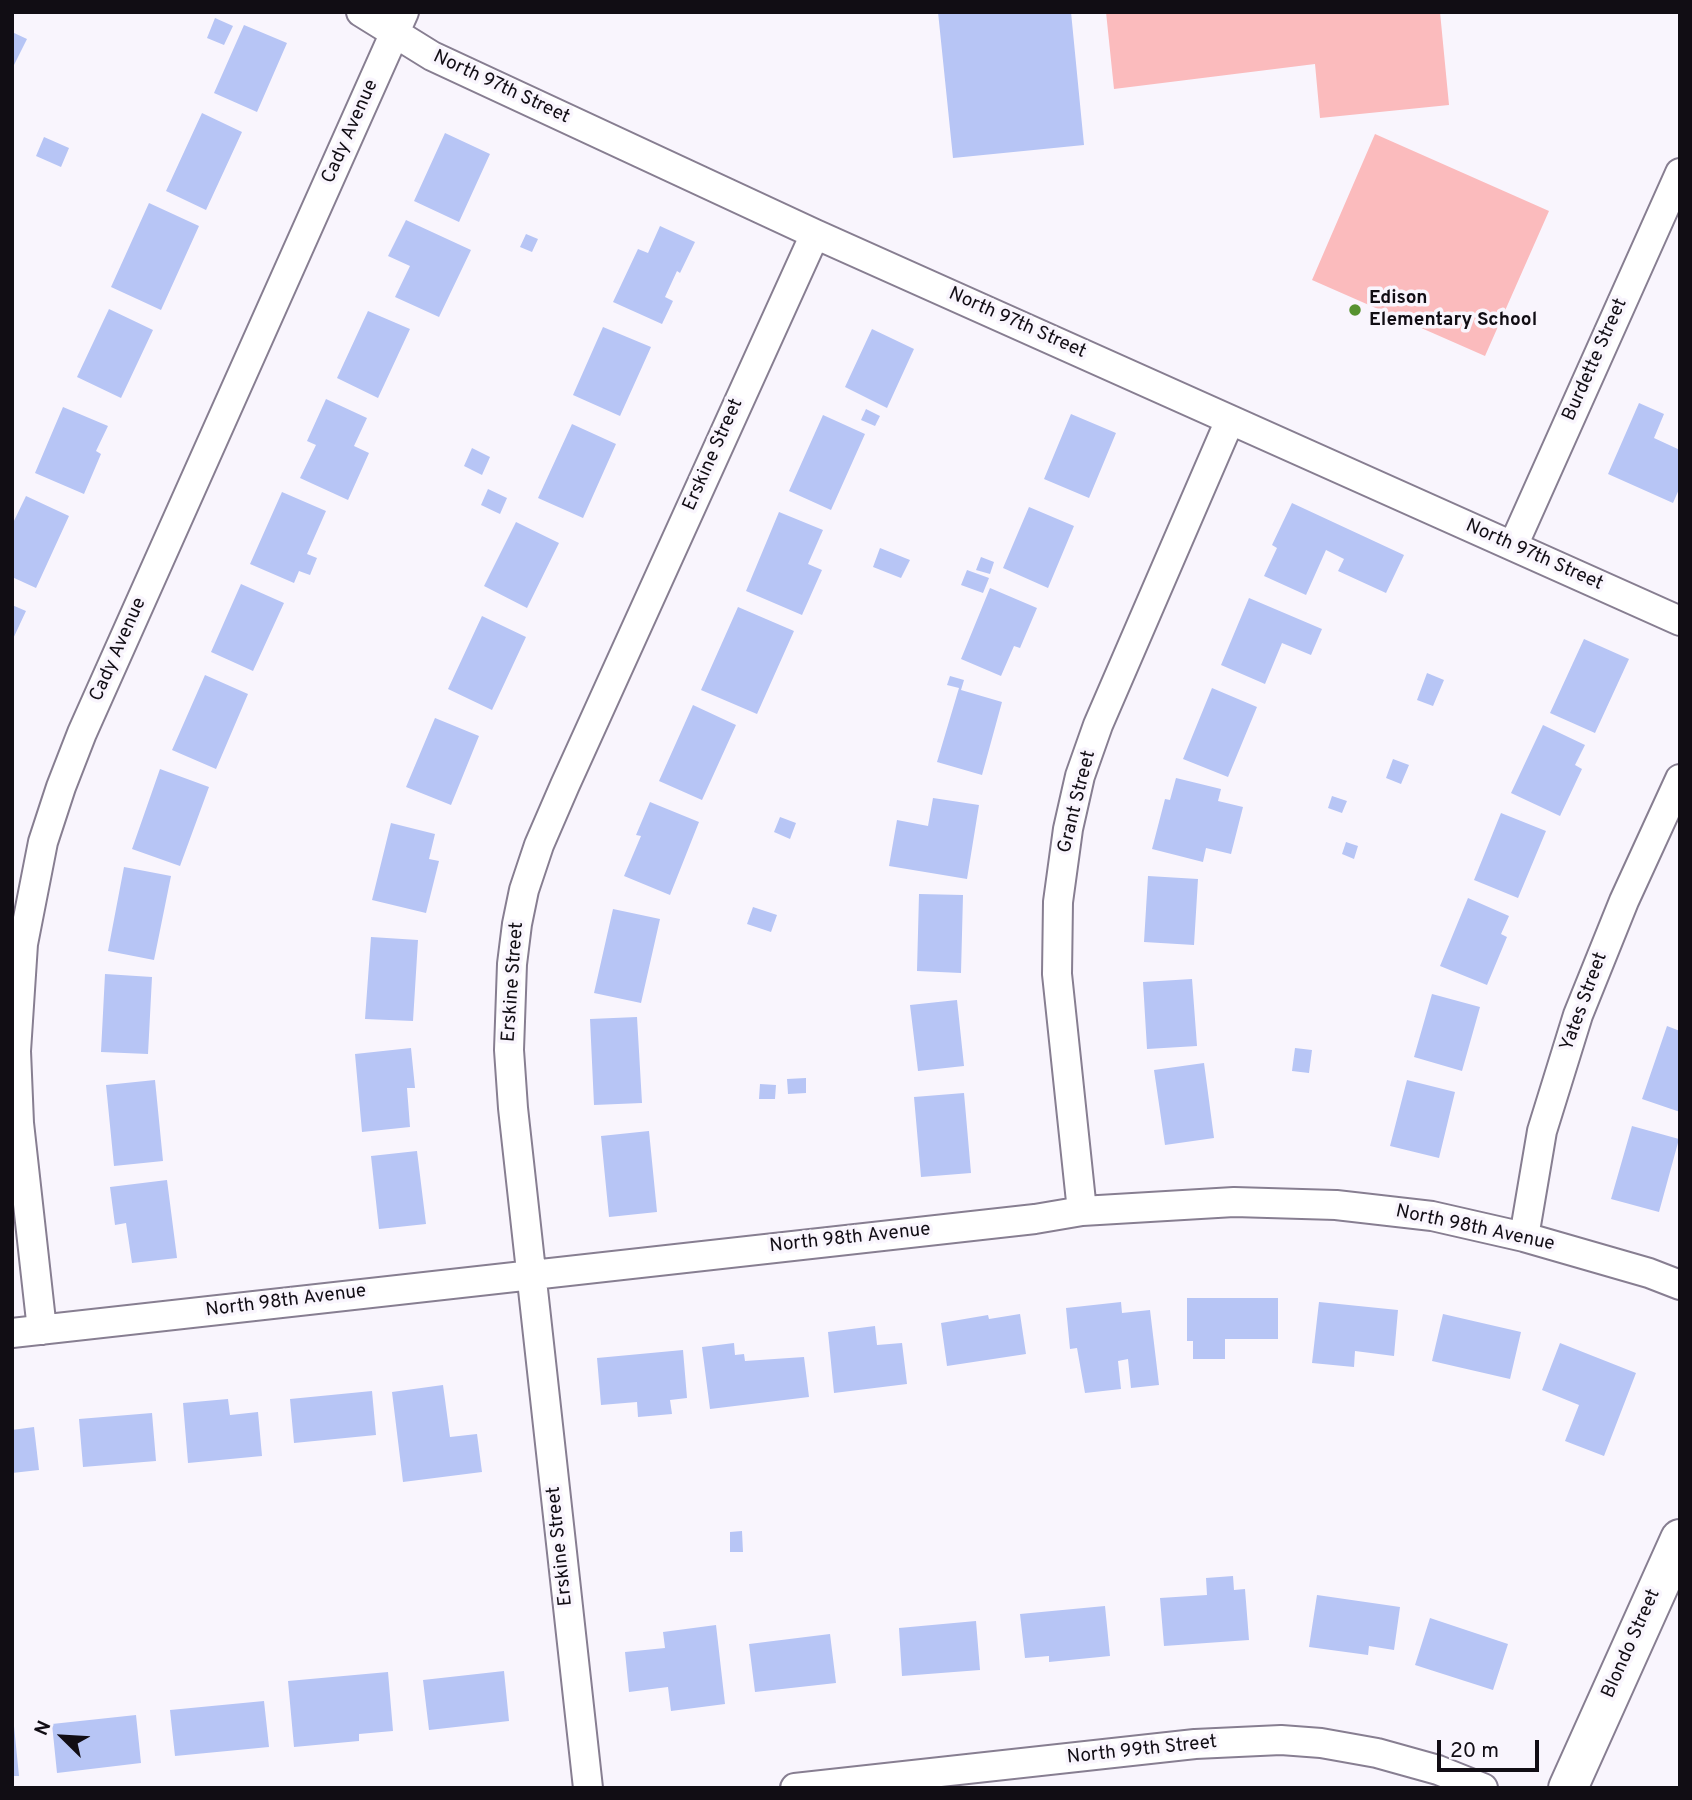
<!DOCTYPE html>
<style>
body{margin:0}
#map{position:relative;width:1692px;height:1800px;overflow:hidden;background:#f9f5fd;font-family:Overpass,sans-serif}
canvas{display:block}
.frame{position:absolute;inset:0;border:14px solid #110d14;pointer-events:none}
.north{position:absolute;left:28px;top:1702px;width:70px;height:70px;-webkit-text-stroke:5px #f9f5fd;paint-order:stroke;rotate:294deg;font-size:19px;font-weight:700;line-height:28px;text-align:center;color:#110d14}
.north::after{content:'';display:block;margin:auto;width:24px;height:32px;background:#110d14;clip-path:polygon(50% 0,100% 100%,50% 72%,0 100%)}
.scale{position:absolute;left:1437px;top:1740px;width:102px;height:32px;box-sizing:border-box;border:4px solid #110d14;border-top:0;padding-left:9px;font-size:21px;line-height:24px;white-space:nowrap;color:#110d14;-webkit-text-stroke:5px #f9f5fd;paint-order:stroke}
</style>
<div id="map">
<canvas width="1692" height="1800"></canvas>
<div class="frame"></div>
<div class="north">N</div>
<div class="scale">20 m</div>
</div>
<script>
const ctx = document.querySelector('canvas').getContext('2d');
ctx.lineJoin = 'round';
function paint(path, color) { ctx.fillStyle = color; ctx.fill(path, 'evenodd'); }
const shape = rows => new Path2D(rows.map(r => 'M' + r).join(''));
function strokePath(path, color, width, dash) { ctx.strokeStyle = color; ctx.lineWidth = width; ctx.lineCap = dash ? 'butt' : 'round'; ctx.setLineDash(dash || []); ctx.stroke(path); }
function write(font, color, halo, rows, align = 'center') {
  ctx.font = font + ' Overpass,sans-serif'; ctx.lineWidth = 7; ctx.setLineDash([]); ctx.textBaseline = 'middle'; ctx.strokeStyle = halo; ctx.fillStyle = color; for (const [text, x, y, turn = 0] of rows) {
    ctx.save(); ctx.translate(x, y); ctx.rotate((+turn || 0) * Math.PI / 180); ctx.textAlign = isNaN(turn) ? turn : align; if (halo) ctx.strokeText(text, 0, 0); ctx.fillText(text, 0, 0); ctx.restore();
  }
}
const green = shape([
 [1106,12,1440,12,1449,105,1320,118,1315,64,1114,89],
 [1375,134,1549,211,1485,356,1312,280]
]);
const building = shape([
 [938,12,1071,12,1084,145,953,158],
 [215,18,233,26,224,45,207,38],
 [244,25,287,43,257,112,214,93],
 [12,32,27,39,12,69],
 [202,113,242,132,206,210,166,191],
 [445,133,490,154,459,222,414,201],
 [44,137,69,148,61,167,36,156],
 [149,203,199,226,161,310,111,287],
 [406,220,471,250,439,317,395,297,410,266,388,256],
 [660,226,695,242,680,273,677,271,665,297,673,301,662,324,613,302,638,249,648,253],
 [526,234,538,239,532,252,520,247],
 [109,309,153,330,121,398,77,377],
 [368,311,410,329,378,398,337,378],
 [603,327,651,347,620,416,573,395],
 [872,329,914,349,887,408,845,387],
 [326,399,367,418,354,446,369,453,348,500,300,478,316,445,307,441],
 [1639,403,1664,414,1654,438,1680,450,1680,487,1673,503,1608,474],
 [63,407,108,426,96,451,101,454,84,494,35,473],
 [866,409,880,416,875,426,861,420],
 [1071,414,1116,433,1089,498,1044,479],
 [823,415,865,434,831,510,789,491],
 [572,424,616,444,583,518,538,498],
 [472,448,490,457,482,475,464,466],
 [488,489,507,498,500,514,481,505],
 [282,492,326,511,307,554,317,558,310,575,299,571,294,583,250,564],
 [26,496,69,516,36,588,12,577,12,525],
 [1292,503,1404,555,1386,593,1338,571,1344,559,1326,550,1306,595,1264,576,1277,548,1272,545],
 [1029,507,1074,526,1048,588,1003,568],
 [779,512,823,530,808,564,822,570,802,615,746,591],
 [516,522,559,543,527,608,484,586],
 [880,548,910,560,901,578,873,567],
 [981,557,994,562,990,574,976,570],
 [967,570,989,578,983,593,961,585],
 [241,584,284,603,253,671,211,652],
 [990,588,1037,608,1020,648,1014,646,1001,676,961,659],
 [1249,598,1322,629,1311,655,1282,643,1265,684,1221,665],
 [12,605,26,611,12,641],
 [738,607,794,631,757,714,701,690],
 [482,616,526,637,492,710,448,689],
 [1584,639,1629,659,1595,733,1550,713],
 [1427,673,1444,680,1433,706,1417,700],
 [205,675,248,694,216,769,172,750],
 [950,676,964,680,961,690,1002,702,982,775,937,762,959,688,947,685],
 [1212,688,1257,707,1228,777,1183,759],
 [693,705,736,725,702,800,659,781],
 [435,718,479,736,451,805,406,787],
 [1543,725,1585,745,1575,765,1582,769,1560,816,1511,793],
 [1393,759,1409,765,1401,784,1386,778],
 [160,769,209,787,180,866,132,849],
 [1176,778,1221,789,1218,801,1243,807,1231,854,1206,848,1203,862,1152,849,1165,799,1170,800],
 [1332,796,1347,801,1342,813,1328,808],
 [933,798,979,805,967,879,889,866,897,820,928,826],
 [650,802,699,822,670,895,624,876,641,836,636,835],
 [1501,813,1546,831,1518,898,1474,880],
 [780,817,796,823,790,839,774,832],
 [391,823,435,834,429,859,439,861,426,913,372,900],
 [1346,842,1358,846,1354,859,1342,854],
 [124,867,171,876,154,960,108,951],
 [1148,876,1198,879,1194,945,1144,942],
 [919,894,963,895,961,973,917,971],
 [1468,898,1509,916,1501,934,1507,937,1487,985,1440,966],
 [753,907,777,915,771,932,747,924],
 [613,909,660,919,641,1003,594,993],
 [371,937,418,940,413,1021,365,1019],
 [105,974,152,977,148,1054,101,1052],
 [1192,979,1197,1046,1147,1049,1143,982],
 [1432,994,1480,1007,1462,1071,1414,1057],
 [957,1000,964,1066,918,1071,910,1005],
 [637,1017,642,1103,594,1105,590,1019],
 [1667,1026,1680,1031,1680,1112,1642,1099],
 [411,1048,415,1088,407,1088,410,1127,362,1132,355,1054],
 [1295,1048,1312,1050,1309,1073,1292,1071],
 [1204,1063,1214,1138,1165,1145,1154,1070],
 [806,1078,806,1093,788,1094,787,1079],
 [155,1080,163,1161,114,1166,106,1085],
 [1407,1080,1455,1092,1439,1158,1390,1146],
 [760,1084,776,1085,775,1099,759,1099],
 [964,1093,971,1173,921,1177,914,1097],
 [1632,1126,1679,1139,1659,1212,1611,1199],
 [649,1131,657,1212,609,1217,601,1136],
 [417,1151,426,1224,379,1229,371,1156],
 [167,1180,177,1258,132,1263,126,1223,115,1225,110,1187],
 [1187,1298,1278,1298,1278,1339,1225,1339,1225,1359,1193,1359,1193,1341,1187,1341],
 [1121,1302,1122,1313,1150,1310,1159,1385,1131,1388,1128,1359,1118,1361,1121,1389,1085,1393,1077,1348,1070,1349,1066,1308],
 [1319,1302,1398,1310,1394,1356,1355,1351,1354,1367,1312,1363],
 [1020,1314,1026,1354,947,1366,941,1323,988,1315,989,1319],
 [1443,1314,1521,1332,1510,1379,1432,1361],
 [875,1326,877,1345,902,1343,907,1384,834,1393,828,1332],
 [734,1343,735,1355,744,1354,745,1361,804,1357,809,1397,710,1409,702,1347],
 [1560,1343,1636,1373,1604,1456,1565,1441,1579,1405,1542,1390],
 [683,1350,687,1398,670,1400,672,1414,638,1417,637,1402,601,1405,597,1358],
 [443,1385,450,1437,477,1434,482,1472,403,1482,392,1392],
 [372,1391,376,1435,294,1443,290,1399],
 [228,1399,230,1415,258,1412,262,1456,188,1463,183,1403],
 [152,1413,156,1461,83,1467,79,1419],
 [34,1427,39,1470,12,1473,12,1430],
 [742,1531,743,1552,730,1552,730,1532],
 [1233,1576,1234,1590,1245,1589,1249,1640,1164,1646,1160,1598,1207,1595,1206,1578],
 [1317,1595,1400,1607,1394,1650,1369,1646,1368,1655,1309,1647],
 [1105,1606,1110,1656,1049,1662,1049,1656,1025,1658,1020,1614],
 [1430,1618,1508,1644,1493,1690,1415,1665],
 [976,1621,980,1670,902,1676,899,1628],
 [716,1625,725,1704,671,1711,668,1687,629,1692,625,1652,665,1648,663,1632],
 [830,1634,836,1683,755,1692,749,1644],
 [504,1671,509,1721,429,1730,423,1680],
 [388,1672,393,1731,359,1734,359,1741,294,1747,288,1681],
 [264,1701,269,1747,175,1756,170,1710],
 [136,1715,141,1763,57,1773,52,1724],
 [12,1726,14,1726,19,1776,12,1776]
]);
const minor = shape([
 [361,12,432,56,815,234,1680,621],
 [1513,546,1680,173],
 [1082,1211,1057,974,1058,902,1068,829,1080,776,1098,725,1230,420],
 [1524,1237,1542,1131,1578,1015,1624,901,1680,779],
 [42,1330,19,1123,16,1051,23,944,43,842,61,787,82,733,404,12],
 [12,1333,1035,1219,1082,1211,1234,1202,1336,1205,1432,1216,1524,1237,1649,1273,1680,1285],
 [588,1788,513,1108,509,1050,512,964,517,924,524,890,539,845,565,785,815,234],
 [795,1788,1195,1744,1281,1740,1321,1743,1377,1753,1438,1770,1483,1788]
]);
const secondary = shape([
 [1568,1788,1680,1539]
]);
const markers = [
 [1355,310,7,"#579230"]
];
const streetNames = [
 ["North 97th Street",501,88,25],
 ["Cady Avenue",351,132,-66],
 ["North 97th Street",1017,324,24],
 ["Burdette Street",1596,360,-66],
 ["Erskine Street",714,455,-66],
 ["North 97th Street",1534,556,24],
 ["Cady Avenue",119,650,-66],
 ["Grant Street",1078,802,-76],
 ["Erskine Street",514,982,-86],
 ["Yates Street",1585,1002,-70],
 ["North 98th Avenue",1475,1229,12],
 ["North 98th Avenue",850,1239,-6],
 ["North 98th Avenue",286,1302,-7],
 ["Erskine Street",561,1546,-96],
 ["Blondo Street",1632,1644,-66],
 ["North 99th Street",1142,1751,-6]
];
const poiNames = [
 ["Edison",1369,299],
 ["Elementary School",1369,321]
];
paint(green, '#fbbbbd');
paint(building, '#b7c5f5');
strokePath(minor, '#877e91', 32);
strokePath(secondary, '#877e91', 42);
strokePath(minor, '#fff', 28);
strokePath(secondary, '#fff', 38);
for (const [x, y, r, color] of markers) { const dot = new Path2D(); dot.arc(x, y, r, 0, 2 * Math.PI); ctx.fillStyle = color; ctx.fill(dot); strokePath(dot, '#f9f5fd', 2.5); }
write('19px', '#110d14', '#f9f5fd', streetNames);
write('bold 19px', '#110d14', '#f9f5fd', poiNames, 'left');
</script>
